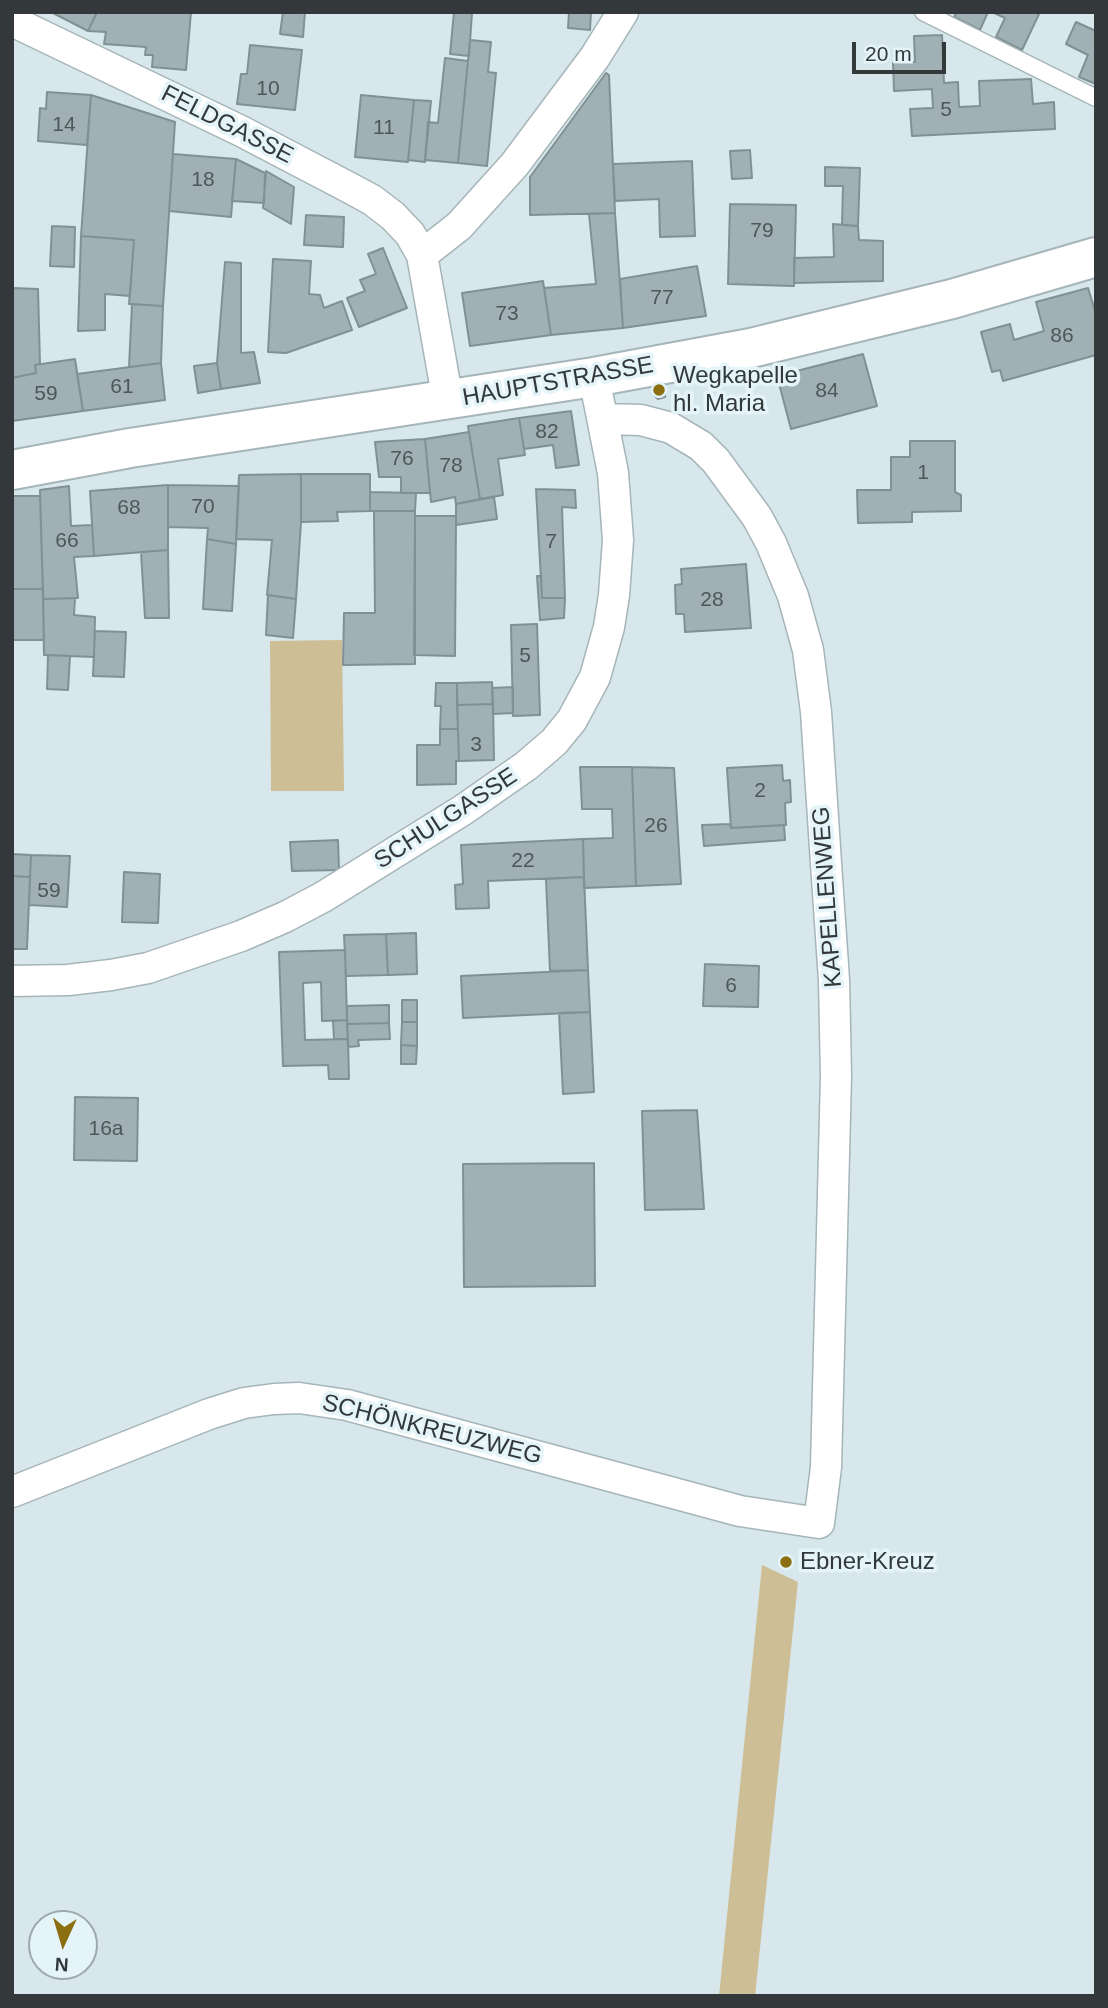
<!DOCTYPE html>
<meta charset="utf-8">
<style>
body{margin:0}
#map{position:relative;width:1108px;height:2008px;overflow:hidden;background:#d7e7eb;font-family:Arial,sans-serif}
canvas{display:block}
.frame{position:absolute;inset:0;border:14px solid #33393b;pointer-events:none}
.north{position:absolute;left:28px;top:1910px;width:70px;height:70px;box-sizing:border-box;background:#e4f4f8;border:2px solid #9da9ac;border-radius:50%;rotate:184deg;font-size:19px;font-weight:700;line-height:28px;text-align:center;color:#33393b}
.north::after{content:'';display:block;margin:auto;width:24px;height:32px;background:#8c6f11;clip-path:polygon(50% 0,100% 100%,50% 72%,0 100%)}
.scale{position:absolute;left:852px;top:42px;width:94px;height:32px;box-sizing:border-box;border:4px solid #33393b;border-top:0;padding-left:9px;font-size:21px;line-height:24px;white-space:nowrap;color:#33393b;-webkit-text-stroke:5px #e4f4f8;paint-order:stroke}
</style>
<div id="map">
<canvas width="1108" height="2008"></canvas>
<div class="frame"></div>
<div class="north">N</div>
<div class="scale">20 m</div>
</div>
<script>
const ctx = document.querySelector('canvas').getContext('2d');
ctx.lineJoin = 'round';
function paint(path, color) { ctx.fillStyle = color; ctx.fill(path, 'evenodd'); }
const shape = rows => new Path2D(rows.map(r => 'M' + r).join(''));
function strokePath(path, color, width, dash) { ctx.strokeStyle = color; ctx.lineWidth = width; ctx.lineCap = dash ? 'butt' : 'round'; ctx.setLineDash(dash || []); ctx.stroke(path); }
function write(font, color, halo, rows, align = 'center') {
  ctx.font = font + ' Arial,sans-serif'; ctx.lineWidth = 7; ctx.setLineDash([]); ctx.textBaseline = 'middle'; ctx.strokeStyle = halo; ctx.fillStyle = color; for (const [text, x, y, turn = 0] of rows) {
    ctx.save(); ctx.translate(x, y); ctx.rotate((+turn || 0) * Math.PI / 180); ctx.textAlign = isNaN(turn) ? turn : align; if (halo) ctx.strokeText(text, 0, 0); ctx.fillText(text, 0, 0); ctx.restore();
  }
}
const green = shape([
 [342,640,344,791,271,791,270,641],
 [762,1565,798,1582,755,1996,719,1996]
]);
const building = shape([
 [51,12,97,12,88,31,51,12],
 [97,12,191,12,186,70,152,67,153,55,145,55,146,47,104,44,106,32,88,31,97,12],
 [283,12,305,12,303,37,280,34,283,12],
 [454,12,472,13,469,56,450,54,454,12],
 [569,12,591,12,590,30,568,28,569,12],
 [957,12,988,12,980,30,954,17,957,12],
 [992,12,1040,12,1022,50,996,37,1005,18,992,12],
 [1076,22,1096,31,1096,84,1079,77,1088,55,1066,44,1076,22],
 [942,35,944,83,958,82,959,107,980,106,979,81,1031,79,1033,104,1054,102,1055,129,912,136,910,109,933,108,932,89,894,91,893,63,915,62,914,36,942,35],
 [470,40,491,42,488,72,496,73,487,166,458,163,470,40],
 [250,45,302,50,295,110,237,104,241,74,247,74,250,45],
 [445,58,468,61,458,163,425,160,428,122,438,123,445,58],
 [606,73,609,75,615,213,530,215,530,177,606,73],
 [47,92,91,95,87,145,38,141,40,108,46,109,47,92],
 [91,95,175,122,163,306,129,304,134,240,81,236,91,95],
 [361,95,414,100,408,162,355,157,361,95],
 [414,100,431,101,425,162,408,160,414,100],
 [750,150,752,178,732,179,730,151,750,150],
 [173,154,236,159,231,217,169,211,173,154],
 [236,159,265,173,264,203,232,201,236,159],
 [692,161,695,236,660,237,659,199,615,201,613,164,692,161],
 [825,167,860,168,858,226,842,225,843,186,825,186,825,167],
 [266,171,294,187,291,224,263,208,266,171],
 [730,204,796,205,794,286,728,284,730,204],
 [615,213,623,328,551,335,544,288,596,284,589,214,615,213],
 [306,215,344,217,343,247,304,245,306,215],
 [833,224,858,226,859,240,883,241,883,281,794,283,794,258,834,257,833,224],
 [52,226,75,227,74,267,50,266,52,226],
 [81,236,134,240,130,296,105,294,105,330,78,331,81,236],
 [383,248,407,308,359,327,347,298,365,291,360,280,376,274,368,254,383,248],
 [273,259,311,261,309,294,320,295,324,308,342,301,352,330,286,353,268,352,273,259],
 [225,262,241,263,241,353,254,352,260,383,221,389,217,363,225,262],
 [697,266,706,316,623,328,620,279,697,266],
 [543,281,551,335,470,346,462,293,543,281],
 [12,288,38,289,40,364,35,365,36,373,12,378,12,288],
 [1088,288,1096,314,1096,355,1003,381,1000,370,992,372,981,332,1010,324,1014,340,1044,331,1036,302,1088,288],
 [132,304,163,306,161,363,129,367,132,304],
 [863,354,877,406,791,429,777,376,863,354],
 [75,359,83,411,12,421,12,378,36,373,35,365,75,359],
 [161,363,165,400,83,411,77,374,161,363],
 [217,363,221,389,198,393,194,366,217,363],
 [664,385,665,397,658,399,654,395,652,388,664,385],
 [571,411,579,465,556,468,553,445,524,449,519,418,571,411],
 [519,418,525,455,498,459,503,495,480,499,468,426,519,418],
 [469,432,480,499,456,504,455,497,431,502,425,439,469,432],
 [425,439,430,493,401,493,401,477,379,477,375,442,425,439],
 [910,441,955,441,955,492,961,495,961,511,912,512,912,522,858,523,857,490,891,490,891,457,910,457,910,441],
 [301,474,301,522,296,599,267,595,272,540,236,539,239,475,301,474],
 [301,474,370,474,370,511,337,512,338,521,301,522,301,474],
 [168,485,239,486,236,544,207,539,208,528,168,527,168,485],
 [168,485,168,550,94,556,90,491,168,485],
 [69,486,71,526,92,525,94,556,74,557,78,598,43,599,40,490,69,486],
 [536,489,575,490,576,508,562,507,565,598,542,598,536,489],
 [370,492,416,493,415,511,370,511,370,492],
 [12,496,40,496,43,589,12,589,12,496],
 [494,497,497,519,456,525,456,504,494,497],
 [374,511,415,511,415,664,343,665,344,613,375,613,374,511],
 [415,516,456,516,455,656,414,655,415,516],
 [207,539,236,544,232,611,203,609,207,539],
 [168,550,169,618,145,618,141,552,168,550],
 [746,564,751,628,685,632,684,614,676,614,675,585,682,584,681,569,746,564],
 [537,576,541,576,542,598,565,598,564,618,540,620,537,576],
 [12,589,43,589,44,640,12,640,12,589],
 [268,595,296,599,293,638,266,635,268,595],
 [75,598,74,615,95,617,94,657,44,655,43,599,75,598],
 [537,624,540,715,513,716,511,625,537,624],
 [95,631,126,632,124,677,93,676,95,631],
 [48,655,70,656,68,690,47,689,48,655],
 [492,682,493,704,457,705,457,683,492,682],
 [436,683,457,683,458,729,440,729,441,706,435,706,436,683],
 [513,687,513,713,493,714,492,688,513,687],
 [493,704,494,760,459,761,457,705,493,704],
 [440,729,458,729,459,761,456,761,456,784,417,785,417,745,440,745,440,729],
 [782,765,783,781,790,780,791,802,785,803,786,825,731,828,727,768,782,765],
 [580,767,632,767,636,886,584,888,583,839,613,838,612,809,582,809,580,767],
 [632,767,674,768,681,884,636,886,632,767],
 [730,824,731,828,784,825,785,840,704,846,702,825,730,824],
 [583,839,584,877,488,881,489,908,456,909,455,885,463,884,461,845,583,839],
 [338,840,339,870,292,871,290,842,338,840],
 [12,854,31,855,30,877,12,876,12,854],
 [31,855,70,856,67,907,29,905,31,855],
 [124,872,160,874,158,923,122,922,124,872],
 [12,876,30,877,27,949,12,949,12,876],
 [584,877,588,970,550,971,546,879,584,877],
 [416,933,417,974,388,975,386,934,416,933],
 [386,934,388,975,346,976,344,935,386,934],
 [345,950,347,1020,322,1021,321,982,303,983,305,1040,348,1039,349,1079,329,1079,328,1065,283,1066,279,952,345,950],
 [705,964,759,966,758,1007,703,1006,705,964],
 [588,970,590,1012,463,1018,461,976,588,970],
 [402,1000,417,1000,417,1022,402,1022,402,1000],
 [389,1005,389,1023,347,1024,347,1006,389,1005],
 [590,1012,594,1092,563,1094,559,1013,590,1012],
 [347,1020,348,1039,334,1039,333,1021,347,1020],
 [402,1022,417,1022,417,1046,401,1045,402,1022],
 [389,1023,390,1039,358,1040,359,1046,348,1047,347,1024,389,1023],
 [401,1045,417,1046,416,1064,401,1064,401,1045],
 [75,1097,138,1098,137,1161,74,1160,75,1097],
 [697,1110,704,1209,645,1210,642,1111,697,1110],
 [594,1163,595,1286,464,1287,463,1164,594,1163]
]);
const lane = shape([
 [923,12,1096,98]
]);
const street = shape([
 [12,21,241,131,348,187,372,200,393,216,410,234,422,255,448,401],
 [422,255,459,226,515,164,595,57,623,12],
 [12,981,68,980,111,975,148,968,241,936,285,917,323,897,463,810,526,766,554,742,572,720,595,677,609,627,614,595,618,540,613,473,594,377],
 [12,1492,209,1414,244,1403,274,1399,299,1398,347,1405,740,1511,819,1523,826,1467,836,1076,834,980,826,863,816,712,808,650,793,596,771,543,757,517,716,461,701,446,671,428,641,420,604,419]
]);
const secondary = shape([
 [12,470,130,448,594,377,751,348,952,299,1096,257]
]);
const markers = [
 [659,390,7,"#8c6f11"],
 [786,1562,7,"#8c6f11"]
];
const numberNames = [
 ["10",268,89],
 ["5",946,110],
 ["14",64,125],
 ["11",384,128],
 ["18",203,180],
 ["79",762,231],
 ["77",662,298],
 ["73",507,314],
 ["86",1062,336],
 ["61",122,387],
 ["84",827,391],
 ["59",46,394],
 ["82",547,432],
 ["76",402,459],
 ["78",451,466],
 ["1",923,473],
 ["70",203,507],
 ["68",129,508],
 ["66",67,541],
 ["7",551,542],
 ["28",712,600],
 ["5",525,656],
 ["3",476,745],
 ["2",760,791],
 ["26",656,826],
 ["22",523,861],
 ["59",49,891],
 ["6",731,986],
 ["16a",106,1129]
];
const streetNames = [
 ["FELDGASSE",227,125,27],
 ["HAUPTSTRASSE",558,382,-10],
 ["SCHULGASSE",446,819,-33],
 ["KAPELLENWEG",828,897,-94],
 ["SCHÖNKREUZWEG",432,1430,14]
];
const poiNames = [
 ["Wegkapelle",673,376],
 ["hl. Maria",673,404],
 ["Ebner-Kreuz",800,1562]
];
paint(green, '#cdbe96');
paint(building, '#a1b0b4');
strokePath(building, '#819093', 2);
strokePath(lane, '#a6b5b9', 19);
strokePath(street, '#a6b5b9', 33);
strokePath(secondary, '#a6b5b9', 42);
strokePath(lane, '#fff', 16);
strokePath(street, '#fff', 30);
strokePath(secondary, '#fff', 38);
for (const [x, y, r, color] of markers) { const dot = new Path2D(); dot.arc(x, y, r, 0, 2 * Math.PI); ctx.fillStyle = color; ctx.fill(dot); strokePath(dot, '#e4f4f8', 2.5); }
write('21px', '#4e5759', null, numberNames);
write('24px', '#33393b', '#e4f4f8', streetNames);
write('24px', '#33393b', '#e4f4f8', poiNames, 'left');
</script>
